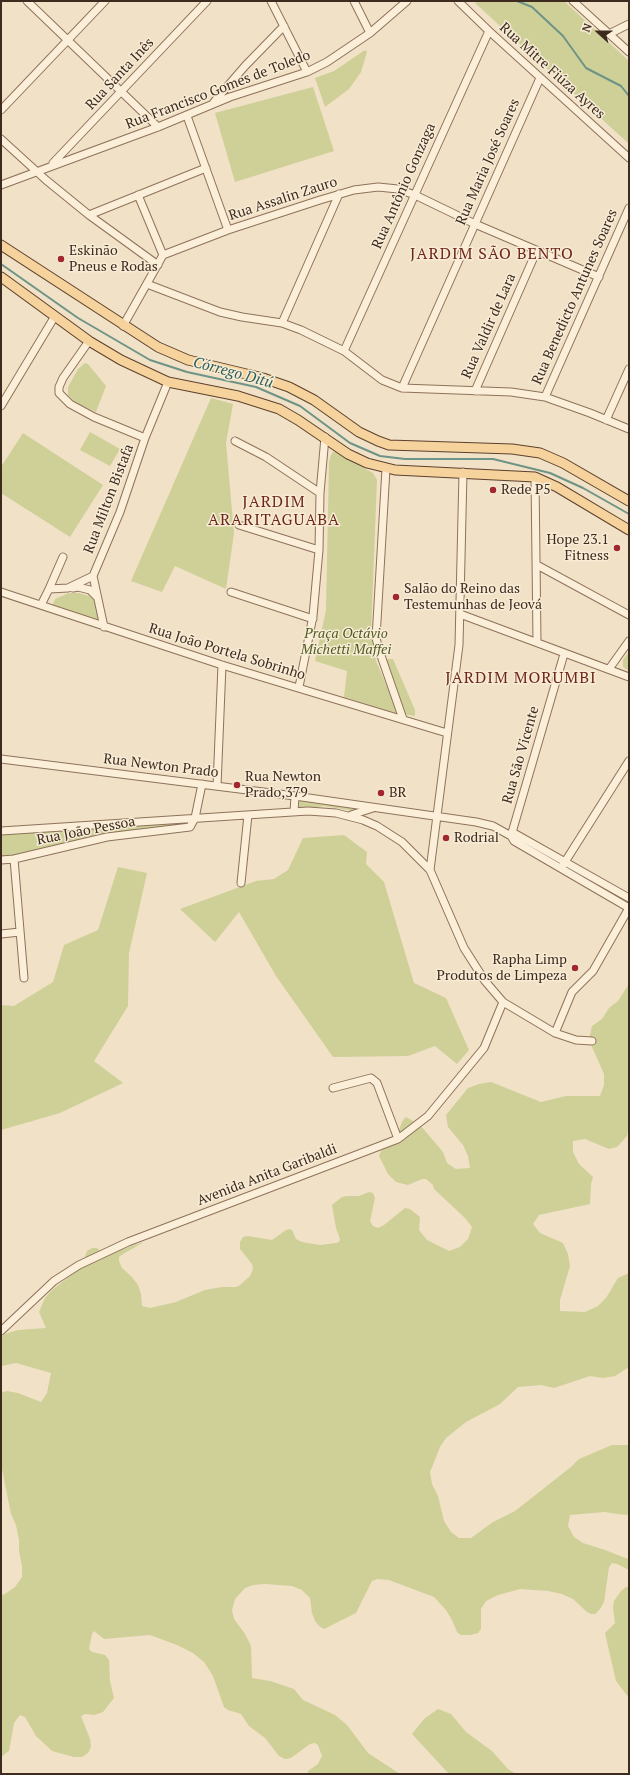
<!DOCTYPE html>
<meta charset="utf-8">
<style>
body{margin:0}
#map{position:relative;width:630px;height:1775px;overflow:hidden;background:#f1e1c6;font-family:"PT Serif",serif}
canvas{display:block}
.frame{position:absolute;inset:0;border:2px solid #3d2b1f;pointer-events:none}
.north{position:absolute;left:578px;top:12px;width:40px;height:40px;-webkit-text-stroke:3px #f8ecd6;paint-order:stroke;rotate:291deg;font-size:11px;font-weight:700;line-height:16px;text-align:center;color:#3d2b1f}
.north::after{content:'';display:block;margin:auto;width:14px;height:18px;background:#3d2b1f;clip-path:polygon(50% 0,100% 100%,50% 72%,0 100%)}
</style>
<div id="map">
<canvas width="630" height="1775"></canvas>
<div class="frame"></div>
<div class="north">N</div>
</div>
<script>
const ctx = document.querySelector('canvas').getContext('2d');
ctx.lineJoin = 'round';
function paint(path, color) { ctx.fillStyle = color; ctx.fill(path, 'evenodd'); }
const shape = rows => new Path2D(rows.map(r => 'M' + r).join(''));
function strokePath(path, color, width, dash) { ctx.strokeStyle = color; ctx.lineWidth = width; ctx.lineCap = dash ? 'butt' : 'round'; ctx.setLineDash(dash || []); ctx.stroke(path); }
function write(font, color, halo, rows, align = 'center') {
  ctx.font = font + ' "PT Serif",serif'; ctx.lineWidth = 3; ctx.setLineDash([]); ctx.textBaseline = 'middle'; ctx.strokeStyle = halo; ctx.fillStyle = color; for (const [text, x, y, turn = 0] of rows) {
    ctx.save(); ctx.translate(x, y); ctx.rotate((+turn || 0) * Math.PI / 180); ctx.textAlign = isNaN(turn) ? turn : align; if (halo) ctx.strokeText(text, 0, 0); ctx.fillText(text, 0, 0); ctx.restore();
  }
}
const green = shape([
 [477,1,564,1,629,61,629,144,475,3],
 [365,50,367,52,361,72,349,89,325,107,315,78,334,71],
 [313,87,334,151,235,182,215,113],
 [85,363,88,364,106,386,96,412,76,403,68,395,68,387,78,369],
 [211,398,233,404,226,443,234,533,226,589,175,566,162,592,131,581],
 [90,432,120,449,110,466,80,450],
 [23,433,103,485,70,537,1,493,1,467],
 [334,451,373,473,377,480,371,634,376,661,395,705,397,711,395,713,344,697,347,671,315,661,326,610,329,462,331,455],
 [69,593,79,593,89,596,94,600,100,619,97,622,52,606,55,599],
 [629,652,629,671,623,667,623,660],
 [385,659,393,659,415,710,415,716,403,714],
 [299,800,362,809,355,811,324,806,298,810],
 [186,822,187,824,106,834,14,855,1,856,1,834],
 [344,835,367,852,366,864,384,882,414,983,446,998,469,1050,457,1064,435,1046,408,1056,333,1057,276,976,239,912,215,942,180,909,256,881,274,879,288,870,303,838],
 [118,867,147,873,129,953,128,1006,94,1061,123,1083,60,1113,1,1130,1,1005,14,1006,53,982,64,945,98,930],
 [629,984,629,1126,627,1136,617,1147,609,1149,585,1139,573,1141,573,1152,579,1164,593,1177,591,1184,590,1204,539,1215,533,1224,540,1233,563,1243,568,1254,570,1266,560,1300,560,1311,585,1312,598,1306,606,1298,618,1278,629,1273,629,1367,615,1376,603,1378,590,1376,554,1388,541,1385,518,1387,500,1404,466,1422,446,1438,440,1447,430,1472,432,1484,438,1496,444,1521,451,1532,459,1538,471,1538,493,1522,515,1511,571,1467,579,1459,612,1445,629,1445,629,1515,617,1514,605,1512,570,1515,568,1526,574,1537,583,1543,605,1550,628,1559,629,1561,629,1570,617,1564,612,1563,609,1567,604,1602,600,1609,595,1614,591,1614,587,1612,573,1599,562,1594,548,1591,520,1589,498,1595,486,1601,481,1609,481,1629,478,1633,470,1635,461,1635,457,1632,452,1620,446,1610,434,1597,389,1580,377,1579,372,1581,356,1613,324,1629,319,1626,315,1621,312,1613,310,1598,302,1590,292,1586,265,1584,253,1585,245,1588,235,1599,232,1610,234,1619,245,1634,251,1646,252,1678,270,1681,294,1689,303,1700,335,1715,347,1725,368,1753,400,1774,308,1774,308,1771,318,1764,322,1756,318,1745,315,1743,310,1744,291,1758,285,1759,279,1756,265,1738,249,1726,241,1714,228,1710,224,1707,213,1676,204,1662,193,1653,177,1645,150,1635,104,1639,94,1631,92,1634,89,1649,92,1652,105,1655,109,1660,110,1681,114,1698,103,1712,94,1715,85,1714,81,1716,90,1739,91,1747,88,1753,82,1757,74,1757,52,1751,36,1736,25,1717,20,1715,14,1723,9,1751,1,1757,1,1595,5,1594,15,1587,22,1577,22,1566,19,1551,19,1540,16,1525,11,1514,1,1464,1,1393,7,1391,18,1393,41,1402,47,1393,51,1373,16,1363,1,1366,1,1337,5,1334,18,1330,46,1328,39,1312,45,1298,52,1290,81,1268,87,1251,92,1248,97,1248,102,1253,108,1254,144,1242,123,1254,119,1257,119,1261,122,1268,132,1277,138,1285,141,1294,142,1306,150,1308,176,1302,205,1290,222,1287,236,1287,240,1285,250,1276,253,1269,252,1264,240,1249,240,1242,243,1237,248,1236,272,1240,286,1230,290,1229,292,1230,296,1239,302,1242,320,1245,336,1243,339,1242,340,1239,336,1228,332,1205,342,1197,347,1196,359,1196,369,1192,373,1193,375,1198,370,1221,373,1226,378,1228,384,1225,405,1208,410,1209,420,1217,419,1230,427,1240,449,1251,460,1247,468,1239,472,1227,465,1218,434,1189,433,1185,426,1179,422,1179,408,1185,396,1182,388,1174,379,1156,381,1151,396,1137,403,1120,406,1117,420,1125,443,1152,447,1163,456,1169,470,1168,468,1156,463,1145,448,1127,446,1115,468,1088,479,1084,491,1082,541,1102,566,1096,600,1096,604,1085,604,1074,589,1040,592,1026,602,1019,609,1008,618,1001],
 [626,1587,629,1587,629,1698,616,1681,605,1633,615,1623,613,1608,614,1601,621,1591],
 [438,1709,451,1714,466,1732,492,1751,508,1769,516,1774,449,1774,412,1734,424,1719]
]);
const stream = shape([
 [517,1,532,7,563,36,586,68,621,86,629,96],
 [1,264,78,318,150,360,187,372,256,387,300,406,350,443,380,456,405,459,493,459,550,473,583,488,629,514]
]);
const minor = shape([
 [27,1,158,127],
 [271,1,307,72],
 [354,1,370,33],
 [458,1,489,31,629,158],
 [573,1,629,52],
 [609,34,629,24],
 [214,102,245,66,284,26],
 [1,110,105,1],
 [187,116,228,230],
 [1,139,46,180,89,215,158,265],
 [53,163,207,1],
 [1,185,158,127,230,97,307,72,327,62,370,33,407,1],
 [138,195,163,255],
 [89,215,206,168],
 [163,255,228,230,320,200,354,190,378,187,398,189,415,195,475,224,599,277],
 [147,284,220,312,242,317,282,323,301,330,344,351,382,380,402,388,511,392,545,397,590,413,629,429],
 [282,323,339,194],
 [123,326,163,255],
 [89,341,63,378,59,387,59,393,70,404,94,417,145,438],
 [344,351,489,31],
 [402,388,540,78],
 [475,391,537,250],
 [545,397,629,208],
 [1,406,55,316],
 [606,420,629,369],
 [235,441,266,457,320,493],
 [386,469,376,638,379,650,403,719],
 [535,477,537,642],
 [239,525,319,550],
 [537,565,629,615],
 [73,588,78,587,90,590,97,597],
 [49,589,63,557],
 [1,592,222,665,447,733],
 [231,592,313,619],
 [41,605,49,589,68,588,93,576],
 [460,614,629,677],
 [104,627,93,576,120,512,145,438,168,382],
 [564,654,511,836,514,841,629,908],
 [609,669,629,641],
 [299,687,313,616,319,550,320,493,325,437],
 [1,759,295,796,476,822,493,826,511,836],
 [217,786,222,665],
 [294,812,295,796],
 [351,815,373,808],
 [1,831,308,811,336,813,363,820,377,826,402,842,430,870,464,948,485,981,503,1002,555,1033,576,1040,592,1041],
 [512,832,629,898],
 [14,859,24,978],
 [1,860,14,859,107,837,190,827,195,818,202,784],
 [563,865,629,761],
 [430,870,459,645,463,472],
 [241,883,248,815],
 [1,934,20,932],
 [555,1033,572,992,593,971,629,908],
 [333,1088,371,1078,377,1083,398,1139],
 [1,1331,54,1281,79,1265,128,1242,398,1139,428,1116,484,1048,503,1002]
]);
const major = shape([
 [1,245,158,347,188,360,263,378,289,387,314,400,359,432,378,441,389,445,512,449,540,453,563,463,629,501],
 [1,277,89,341,121,360,168,382,238,396,279,409,298,420,348,454,367,463,395,470,535,477,557,487,629,530]
]);
const markers = [
 [61,259,4,"#a12630"],
 [493,490,4,"#a12630"],
 [617,548,4,"#a12630"],
 [396,597,4,"#a12630"],
 [237,785,4,"#a12630"],
 [381,793,4,"#a12630"],
 [446,838,4,"#a12630"],
 [575,968,4,"#a12630"]
];
const streetNames = [
 ["Rua Mitre Fiúza Ayres",552,71,42],
 ["Rua Santa Inês",120,74,-47],
 ["Rua Francisco Gomes de Toledo",218,90,-21],
 ["Rua Maria José Soares",488,162,-66],
 ["Rua Antônio Gonzaga",404,186,-66],
 ["Rua Assalin Zauro",283,199,-18],
 ["Rua Benedicto Antunes Soares",575,297,-66],
 ["Rua Valdir de Lara",489,326,-66],
 ["Rua Milton Bistafa",109,499,-69],
 ["Rua João Portela Sobrinho",227,652,17],
 ["Rua São Vicente",521,755,-74],
 ["Rua Newton Prado",161,766,7],
 ["Rua João Pessoa",86,831,-11],
 ["Avenida Anita Garibaldi",267,1175,-21]
];
const poiNames = [
 ["Eskinão",69,251],
 ["Pneus e Rodas",69,267],
 ["Rede P5",501,490],
 ["Hope 23.1",609,540,"right"],
 ["Fitness",609,556,"right"],
 ["Salão do Reino das",404,589],
 ["Testemunhas de Jeová",404,605],
 ["Rua Newton",245,777],
 ["Prado,379",245,793],
 ["BR",389,793],
 ["Rodrial",454,838],
 ["Rapha Limp",567,960,"right"],
 ["Produtos de Limpeza",567,976,"right"]
];
const parkNames = [
 ["Praça Octávio",346,634],
 ["Michetti Maffei",346,650]
];
const waterNames = [
 ["Córrego Ditú",233,373,15]
];
const quarterNames = [
 ["JARDIM SÃO BENTO",492,254],
 ["JARDIM",274,502],
 ["ARARITAGUABA",274,520],
 ["JARDIM MORUMBI",521,678]
];
paint(green, '#ced098');
strokePath(stream, '#6d9487', 2);
strokePath(minor, '#8e725a', 9);
strokePath(major, '#5c402e', 11);
strokePath(minor, '#fbefda', 7);
strokePath(major, '#f6d39c', 9);
for (const [x, y, r, color] of markers) { const dot = new Path2D(); dot.arc(x, y, r, 0, 2 * Math.PI); ctx.fillStyle = color; ctx.fill(dot); strokePath(dot, '#f8ecd6', 1.5); }
write('14px', '#3d2b1f', '#f8ecd6', streetNames);
write('14px', '#3d2b1f', '#f8ecd6', poiNames, 'left');
write('italic 14px', '#515b24', '#f8ecd6', parkNames);
write('italic 15px', '#2d5e57', '#f8ecd6', waterNames);
ctx.letterSpacing = '1px';
write('16px', '#6d261b', '#f8ecd6', quarterNames);
ctx.letterSpacing = '0px';
</script>
